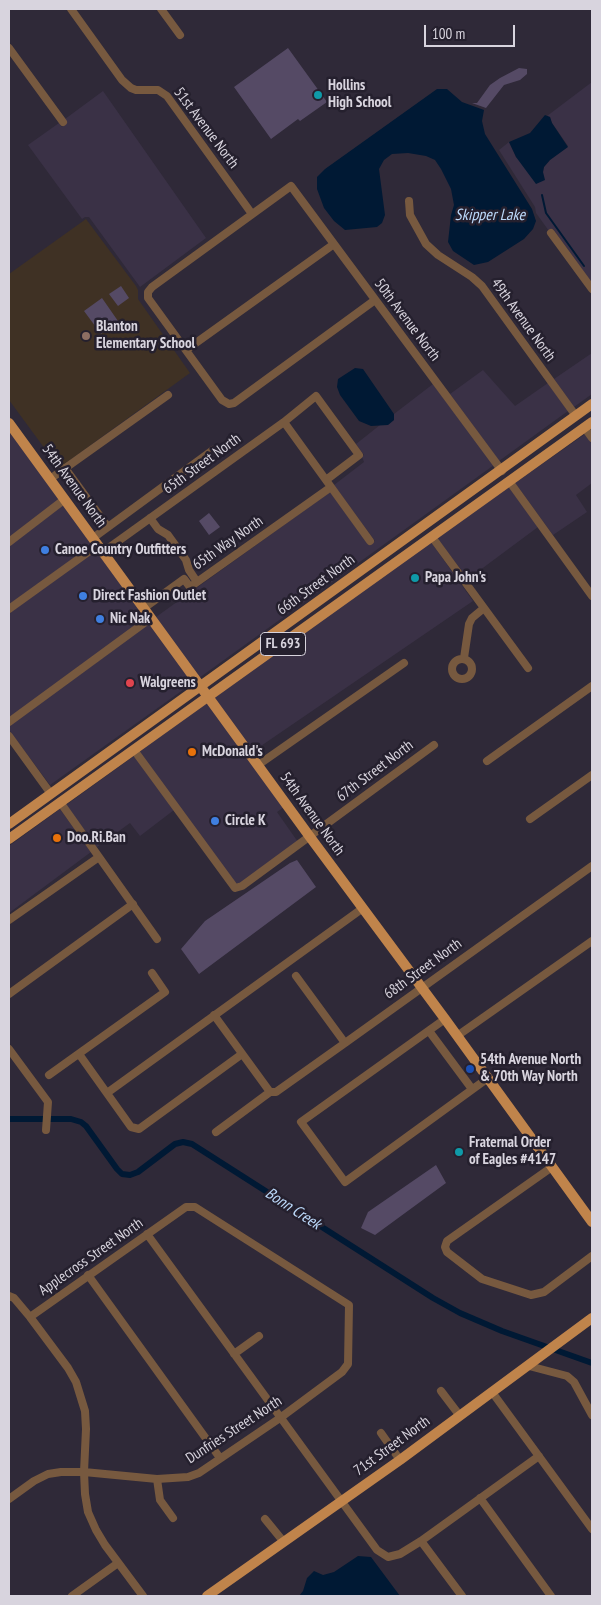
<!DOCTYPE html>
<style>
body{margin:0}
#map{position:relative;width:601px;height:1605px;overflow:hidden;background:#2f2938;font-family:"PT Sans Narrow",sans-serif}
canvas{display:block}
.frame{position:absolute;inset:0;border:10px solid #d8d4de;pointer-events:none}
.scale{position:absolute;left:424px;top:25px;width:91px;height:22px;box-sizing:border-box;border:2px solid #d8d4de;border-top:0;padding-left:6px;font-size:15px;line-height:18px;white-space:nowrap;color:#d8d4de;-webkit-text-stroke:4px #25202e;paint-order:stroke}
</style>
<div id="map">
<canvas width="601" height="1605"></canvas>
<div class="frame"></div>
<div class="scale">100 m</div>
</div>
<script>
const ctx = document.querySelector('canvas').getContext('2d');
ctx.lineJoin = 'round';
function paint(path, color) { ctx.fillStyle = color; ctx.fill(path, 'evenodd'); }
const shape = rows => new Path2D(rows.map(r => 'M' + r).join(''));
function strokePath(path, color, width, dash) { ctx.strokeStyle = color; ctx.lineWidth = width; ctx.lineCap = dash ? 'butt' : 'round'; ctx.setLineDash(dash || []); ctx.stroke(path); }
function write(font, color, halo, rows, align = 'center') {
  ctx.font = font + ' "PT Sans Narrow",sans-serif'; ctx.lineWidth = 5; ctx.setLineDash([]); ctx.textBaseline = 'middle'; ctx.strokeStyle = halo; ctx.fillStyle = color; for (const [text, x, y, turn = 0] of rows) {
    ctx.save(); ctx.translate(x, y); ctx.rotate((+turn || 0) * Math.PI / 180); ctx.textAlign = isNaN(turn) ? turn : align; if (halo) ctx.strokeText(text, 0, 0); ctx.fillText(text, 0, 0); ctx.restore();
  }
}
const built = shape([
 [592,82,592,283,553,229,549,231,536,213,535,207,499,150,509,142,516,157,543,172,544,167,550,160,568,146,552,123,550,117,547,116],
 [103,91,206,238,140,287,89,217,85,217,82,219,28,145,59,123,62,127,67,123,65,119],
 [592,353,592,394,574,407,554,379],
 [483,370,515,406,548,383,568,411,499,461,450,394],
 [433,384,494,465,199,678,156,617,330,492,369,545,375,541,334,485,364,462,362,457,364,455,356,444,380,425,389,424,394,420,394,414],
 [9,429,60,499,9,538],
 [585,434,592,444,592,483,576,495,587,512,553,535,515,483],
 [509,487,538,527,468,579,437,538],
 [64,504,93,544,9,606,9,546],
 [431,542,473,601,255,750,260,760,259,761,214,698],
 [97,549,147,617,9,718,9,613],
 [150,623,194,682,50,785,9,730,9,726],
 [208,702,284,807,277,812,298,842,241,883,236,884,139,752],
 [134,756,174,810,140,836,130,823,97,847,66,805],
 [60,809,91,852,9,913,9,846]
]);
const education = shape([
 [86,219,136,286,138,290,138,299,190,373,59,468,9,400,9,274]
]);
const green = shape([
 [288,48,327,102,300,121,298,119,271,139,234,87],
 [519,68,527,69,527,74,520,80,504,85,486,108,472,103,477,103,490,85,500,78],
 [121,286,129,298,118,306,109,294],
 [102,298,118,321,101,334,84,311],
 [209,513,220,527,209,535,199,521],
 [297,860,316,887,199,974,181,949,205,921,290,863],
 [436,1165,446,1183,375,1235,361,1228,368,1212]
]);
const water = shape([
 [437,89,447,89,462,102,484,110,482,121,485,134,532,209,536,221,533,229,524,239,488,262,474,265,453,251,448,242,451,215,454,205,451,189,441,169,435,160,426,156,408,153,392,154,384,160,379,169,385,215,382,223,377,227,345,230,334,221,324,208,317,189,317,177,325,169],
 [545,115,550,117,552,123,568,147,550,160,544,167,543,172,545,180,536,184,516,157,509,142,530,133],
 [355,368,363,369,394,414,394,420,388,425,371,426,359,421,340,395,337,387,338,379],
 [358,1556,371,1557,400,1596,299,1596,303,1591,307,1578,314,1571,323,1575,334,1572]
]);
const stream = shape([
 [542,195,546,213,584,266]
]);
const canal = shape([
 [9,1119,71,1119,81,1122,86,1126,117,1169,122,1174,130,1175,138,1172,175,1144,183,1142,192,1144,433,1298,460,1313,502,1331,592,1363]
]);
const minor = shape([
 [71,9,122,80,131,88,136,90,158,90,167,96,252,214],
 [161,9,180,35],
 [9,48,63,122],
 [409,201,410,215,426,244,438,255,472,277,482,286,576,416],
 [551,233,592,289],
 [375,300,234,403,229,404,222,400,148,298,148,292,152,287,291,186,502,471],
 [186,350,334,244],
 [284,422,370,541],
 [584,427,592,438],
 [65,468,108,527],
 [50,479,168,395],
 [509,481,592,596],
 [150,518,158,529,168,535,186,560,189,570,197,582],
 [432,537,528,668],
 [93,538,213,450],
 [9,542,65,499],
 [103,552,284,422,316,396,359,455,326,480],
 [144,608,184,579,190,587,331,487],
 [9,609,98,545],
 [464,658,469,624,472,618,484,608],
 '452 669a10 10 0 1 1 20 0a10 10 0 1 1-20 0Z',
 [9,722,151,618],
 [9,736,51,794],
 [134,750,235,888,242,886,434,745],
 [487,761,592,686],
 [258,765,404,663],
 [60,802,157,939],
 [530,819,592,775],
 [9,920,99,857],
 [296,976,345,1043],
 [9,994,133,904],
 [214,1015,270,1092],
 [445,1019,301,1122,345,1182,488,1078],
 [429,1031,472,1089],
 [457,1036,592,941],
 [9,1049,48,1102,46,1130],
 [79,1054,131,1127,139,1129,242,1054],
 [49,1075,165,992,152,973],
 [107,1093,363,908],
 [216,1132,270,1092,276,1092,345,1043,592,866],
 [552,1167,447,1241,445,1247,447,1252,482,1279,531,1295,544,1292,592,1256],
 [147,1234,377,1550,388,1557,400,1554,421,1541,539,1456],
 [88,1275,220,1458],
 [9,1296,14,1298,30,1317,68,1368,76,1382,85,1411,86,1429,84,1472,85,1494,88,1512,96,1530,105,1545,143,1596],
 [234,1354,259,1336],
 [529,1366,567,1376,574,1382,592,1415],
 [441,1391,460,1416],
 [492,1392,592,1529],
 [381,1433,400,1460],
 [157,1479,160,1500,173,1518],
 [480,1498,551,1596],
 [9,1499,34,1481,48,1474,61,1472,84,1472,157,1479,188,1477,199,1473,280,1418,342,1372,348,1364,349,1305,195,1207,186,1207,30,1317],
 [265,1519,283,1541],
 [421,1541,462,1596],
 [72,1596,118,1563]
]);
const major = shape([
 [9,423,310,837,445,1019,592,1222],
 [9,824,592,404],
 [9,839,592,422],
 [207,1596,400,1460,592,1318]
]);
const markers = [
 [318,95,5,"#0f9aa8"],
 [86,336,5,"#8d6e63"],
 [45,550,5,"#3f7fe0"],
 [415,578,5,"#0f9aa8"],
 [83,596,5,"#3f7fe0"],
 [100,619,5,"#3f7fe0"],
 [130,683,5,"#e0444e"],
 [192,752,5,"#e8710a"],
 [215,821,5,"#3f7fe0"],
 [57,838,5,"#e8710a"],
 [470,1069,5,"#1a4fb4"],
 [459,1152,5,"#0f9aa8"]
];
const shields = [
 [283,644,45]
];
const shieldNames = [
 ["FL 693",283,644]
];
const poiNames = [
 ["Hollins",328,86],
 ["High School",328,103],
 ["Blanton",96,327],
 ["Elementary School",96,344],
 ["Canoe Country Outfitters",55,550],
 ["Papa John's",425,578],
 ["Direct Fashion Outlet",93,596],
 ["Nic Nak",110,619],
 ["Walgreens",140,683],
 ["McDonald's",202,752],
 ["Circle K",225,821],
 ["Doo.Ri.Ban",67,838],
 ["54th Avenue North",480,1060],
 ["& 70th Way North",480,1077],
 ["Fraternal Order",469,1143],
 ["of Eagles #4147",469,1160]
];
const streetNames = [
 ["51st Avenue North",206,128,53],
 ["50th Avenue North",407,320,53],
 ["49th Avenue North",523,320,54],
 ["65th Street North",202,464,-36],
 ["54th Avenue North",74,486,54],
 ["65th Way North",228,543,-35],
 ["66th Street North",316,585,-36],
 ["67th Street North",375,771,-37],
 ["54th Avenue North",312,814,54],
 ["68th Street North",423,969,-36],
 ["Applecross Street North",91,1257,-35],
 ["Dunfries Street North",234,1430,-33],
 ["71st Street North",392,1446,-36]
];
const waterNames = [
 ["Skipper Lake",490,215],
 ["Bonn Creek",293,1209,33]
];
paint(built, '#3a3146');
paint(education, '#3f3124');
paint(green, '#554a65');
paint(water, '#001934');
strokePath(stream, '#001934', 2);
strokePath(canal, '#001934', 6);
strokePath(minor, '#77593f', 8);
strokePath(major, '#c0844b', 10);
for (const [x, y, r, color] of markers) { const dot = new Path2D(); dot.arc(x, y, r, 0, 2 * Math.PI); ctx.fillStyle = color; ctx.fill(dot); strokePath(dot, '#25202e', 2); }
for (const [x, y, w] of shields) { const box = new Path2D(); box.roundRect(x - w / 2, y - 11.5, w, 23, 4); ctx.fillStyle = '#25202e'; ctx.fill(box); strokePath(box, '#d8d4de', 1); }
write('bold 14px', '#d8d4de', null, shieldNames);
write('bold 15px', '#d8d4de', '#25202e', poiNames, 'left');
write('15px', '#d8d4de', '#25202e', streetNames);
write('italic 16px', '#bcd9fa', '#25202e', waterNames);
</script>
